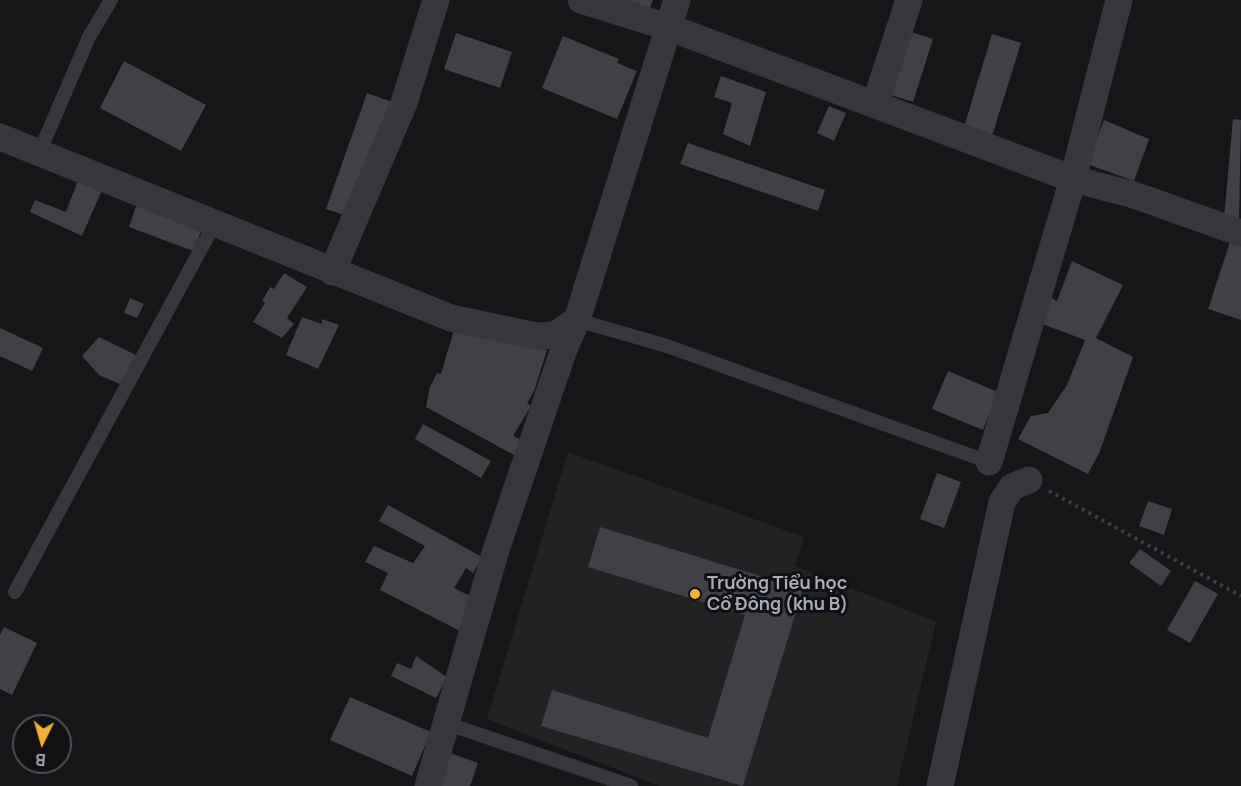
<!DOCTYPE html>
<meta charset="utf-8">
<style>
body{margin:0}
#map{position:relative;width:1241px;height:786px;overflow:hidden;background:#161618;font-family:Manrope,sans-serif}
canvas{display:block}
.north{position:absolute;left:12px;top:714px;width:60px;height:60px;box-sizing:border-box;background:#111113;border:2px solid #4d4f55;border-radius:50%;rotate:185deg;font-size:16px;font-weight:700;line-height:24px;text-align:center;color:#a8adb8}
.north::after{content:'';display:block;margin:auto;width:21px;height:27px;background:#f2b134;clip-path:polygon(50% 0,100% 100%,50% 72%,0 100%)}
</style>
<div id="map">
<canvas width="1241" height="786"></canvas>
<div class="north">B</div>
</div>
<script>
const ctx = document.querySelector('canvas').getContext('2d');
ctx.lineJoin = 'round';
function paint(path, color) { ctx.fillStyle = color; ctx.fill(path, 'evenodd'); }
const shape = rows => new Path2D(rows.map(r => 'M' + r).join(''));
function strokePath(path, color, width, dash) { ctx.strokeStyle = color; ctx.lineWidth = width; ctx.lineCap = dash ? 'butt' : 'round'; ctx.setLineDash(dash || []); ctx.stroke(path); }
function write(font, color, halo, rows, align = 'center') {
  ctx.font = font + ' Manrope,sans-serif'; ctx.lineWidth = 6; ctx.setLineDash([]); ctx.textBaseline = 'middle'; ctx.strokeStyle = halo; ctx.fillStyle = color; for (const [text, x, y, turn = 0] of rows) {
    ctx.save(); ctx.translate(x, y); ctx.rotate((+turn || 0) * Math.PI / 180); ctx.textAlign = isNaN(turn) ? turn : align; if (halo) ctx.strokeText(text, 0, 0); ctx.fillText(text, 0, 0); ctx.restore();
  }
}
const built = shape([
 [568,452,804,537,795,566,936,622,897,786,659,786,487,719]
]);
const building = shape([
 [627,0,653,0,648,13,625,4],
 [905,30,933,39,913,102,885,93],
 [456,33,512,52,500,88,444,69],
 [992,34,1021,43,992,136,964,127],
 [563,36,619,59,617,63,637,71,617,119,542,88],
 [124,61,206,105,181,151,100,108],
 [721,76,766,92,750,146,723,134,732,103,714,97],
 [367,93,395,103,350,217,326,209],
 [829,106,846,113,834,141,817,133],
 [1233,119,1241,120,1239,219,1224,218],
 [1104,120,1149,139,1134,181,1087,164],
 [688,143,825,190,818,211,680,164],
 [78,180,102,190,82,236,30,212,35,200,66,212],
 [138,201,202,229,193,251,129,227],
 [1231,239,1241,242,1241,320,1208,309],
 [1072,261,1123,285,1096,338,1133,357,1100,451,1088,474,1018,439,1031,416,1048,413,1067,385,1085,340,1037,322,1045,295,1057,301],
 [284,273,307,287,287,318,294,324,282,338,253,322,265,303,262,301,270,287,274,289],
 [130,298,144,304,137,318,124,313],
 [302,317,322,324,322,319,339,325,318,369,286,355],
 [456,323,547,350,534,391,527,403,531,406,513,436,522,440,514,455,426,407,430,387,437,373,441,374],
 [0,328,43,348,32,371,0,356],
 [99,337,136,355,122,385,99,375,82,356],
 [948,371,998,392,983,430,932,409],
 [423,424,491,461,481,478,415,439],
 [937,473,961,482,944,528,920,519],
 [1148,501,1172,509,1164,535,1139,526],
 [388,505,482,557,473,573,466,568,454,588,476,599,462,632,380,590,388,573,365,562,374,546,413,563,425,546,379,521],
 [600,527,803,589,743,786,541,726,552,690,708,738,745,615,588,567],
 [1140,549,1171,571,1161,586,1129,563],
 [1195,581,1218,594,1190,643,1167,630],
 [4,627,37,643,12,695,0,689,0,635],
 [416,656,447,677,436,698,391,676,397,663,411,669],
 [350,697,431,732,412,776,330,740],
 [450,753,478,763,470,786,438,786]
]);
const path = shape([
 [1049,491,1241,596]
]);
const lane = shape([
 [39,153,89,37,111,0],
 [577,320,667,346,989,462],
 [15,592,215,223],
 [448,724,631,786]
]);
const street = shape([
 [581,0,668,27,1073,179,1134,195,1241,233],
 [875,104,909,0],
 [0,137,451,318,536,336,555,335,577,320],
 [332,272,404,103,436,0],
 [989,462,1073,179,1119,0],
 [428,786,496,550,564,349,577,320,677,0],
 [940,786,1002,502,1012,487,1029,480]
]);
const markers = [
 [695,594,6,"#f2b134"]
];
const poiNames = [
 ["Trường Tiểu học",707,584],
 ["Cổ Đông (khu B)",707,605]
];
paint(built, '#222225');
paint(building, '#404145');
strokePath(path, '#3d3f44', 4, [3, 4.5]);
strokePath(lane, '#37383d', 14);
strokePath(street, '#37383d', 27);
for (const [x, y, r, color] of markers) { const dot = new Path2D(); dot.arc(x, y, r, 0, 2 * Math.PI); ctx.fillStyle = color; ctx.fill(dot); strokePath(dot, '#111113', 2); }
write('bold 18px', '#a8adb8', '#111113', poiNames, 'left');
</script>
